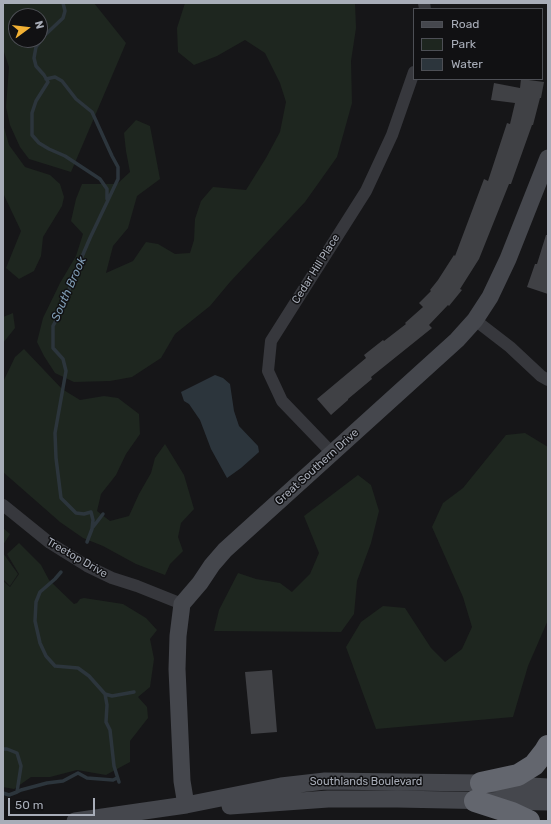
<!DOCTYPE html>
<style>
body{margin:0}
#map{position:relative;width:551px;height:824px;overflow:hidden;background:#161618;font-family:Rubik,sans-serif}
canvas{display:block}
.frame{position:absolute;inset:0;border:4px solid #a8adb8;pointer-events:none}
.legend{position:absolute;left:413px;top:8px;width:130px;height:72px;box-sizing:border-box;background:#111113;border:1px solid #4d4f55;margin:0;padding:5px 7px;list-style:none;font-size:12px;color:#a8adb8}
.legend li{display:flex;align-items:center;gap:8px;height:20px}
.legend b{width:20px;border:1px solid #4d4f55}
.north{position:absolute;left:8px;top:8px;width:40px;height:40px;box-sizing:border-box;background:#111113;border:1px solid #4d4f55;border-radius:50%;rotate:75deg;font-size:11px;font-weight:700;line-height:16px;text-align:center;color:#a8adb8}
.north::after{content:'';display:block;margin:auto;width:14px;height:18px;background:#f2b134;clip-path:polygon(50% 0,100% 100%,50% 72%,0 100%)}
.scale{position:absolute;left:8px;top:798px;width:87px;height:18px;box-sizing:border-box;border:2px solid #a8adb8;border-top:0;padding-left:5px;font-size:12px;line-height:14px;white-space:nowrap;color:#a8adb8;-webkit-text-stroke:3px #111113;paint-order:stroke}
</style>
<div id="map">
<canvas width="551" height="824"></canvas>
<div class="frame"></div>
<ul class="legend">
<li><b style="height:5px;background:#45474d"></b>Road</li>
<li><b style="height:11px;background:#1e261f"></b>Park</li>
<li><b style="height:11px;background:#2c353c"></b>Water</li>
</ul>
<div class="north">N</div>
<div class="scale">50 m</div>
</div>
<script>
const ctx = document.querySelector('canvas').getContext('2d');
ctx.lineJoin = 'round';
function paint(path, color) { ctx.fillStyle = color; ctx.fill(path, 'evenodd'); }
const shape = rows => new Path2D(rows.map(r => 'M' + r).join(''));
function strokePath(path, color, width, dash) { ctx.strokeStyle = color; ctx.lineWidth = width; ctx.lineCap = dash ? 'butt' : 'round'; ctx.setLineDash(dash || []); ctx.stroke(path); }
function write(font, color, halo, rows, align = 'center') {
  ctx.font = font + ' Rubik,sans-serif'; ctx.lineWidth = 3; ctx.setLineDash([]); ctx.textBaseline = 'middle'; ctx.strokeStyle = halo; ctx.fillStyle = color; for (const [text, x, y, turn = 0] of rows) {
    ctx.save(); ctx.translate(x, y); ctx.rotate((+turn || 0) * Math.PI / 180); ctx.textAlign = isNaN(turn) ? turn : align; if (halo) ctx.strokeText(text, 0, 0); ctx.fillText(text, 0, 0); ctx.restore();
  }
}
const green = shape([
 [3,3,94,3,126,43,71,172,29,159,20,147,10,125,6,107,9,67,3,49],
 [16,16,40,16,40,40,16,40],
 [185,3,355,3,356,28,351,61,352,103,337,157,305,202,230,282,210,306,175,334,161,358,132,377,110,381,74,382,55,373,44,356,37,342,43,318,60,283,76,256,83,234,71,221,76,199,82,184,117,184,130,172,126,151,124,133,136,120,150,126,160,179,137,196,128,228,113,246,106,273,133,261,146,242,158,244,175,254,190,253,194,240,195,219,201,201,213,187,246,190,266,158,280,132,286,102,280,83,265,53,245,40,217,56,194,65,178,52,177,28],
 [3,124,9,145,25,167,50,175,60,184,64,197,62,206,43,237,41,256,34,271,19,279,6,268,21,231,3,193],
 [13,313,15,328,3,343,3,317],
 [24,349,62,389,80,400,104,396,118,398,139,414,140,434,126,454,116,475,101,494,97,511,110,521,129,516,139,494,151,473,155,458,165,444,184,475,194,509,181,523,178,537,183,551,170,564,165,575,136,564,103,546,83,538,60,522,3,472,3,382,15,357],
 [525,433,548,447,548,620,528,666,513,717,376,729,346,647,361,622,383,606,405,608,431,648,445,662,462,649,472,627,463,597,432,527,443,503,463,488,506,435],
 [358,475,371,485,379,511,371,543,357,581,354,614,341,632,214,631,219,610,238,573,256,579,280,583,292,592,310,574,319,553,304,516],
 [3,528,10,534,3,545],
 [19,543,41,565,49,580,74,604,77,603,80,599,84,598,123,604,146,618,157,630,150,639,154,659,150,687,138,697,147,707,148,718,130,741,130,762,106,775,77,770,50,777,31,777,14,789,3,787,3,581,10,587,19,574,7,554],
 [3,553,18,574,10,586,3,579]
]);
const water = shape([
 [215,375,223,378,230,384,234,411,239,426,258,446,259,452,241,468,227,478,211,449,200,420,189,404,184,401,181,392]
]);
const stream = shape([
 [63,3,65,11,63,18,45,35,36,47,34,58,36,66,44,75,48,82,36,101,32,113,32,135,39,143,49,149,65,156,100,179,107,189,107,199],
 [46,79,55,77,62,81,76,99,92,112,112,156,118,167,118,179,90,238,72,280,65,303,53,326,53,348,63,359,66,371,55,433,56,458,61,498,76,513,84,514,91,512,93,520,92,529,87,542],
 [93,527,103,514],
 [61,572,55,579,40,592,36,602,35,621,40,643,46,656,55,666,78,668,89,676,105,694,107,705,106,722,110,730,114,766,119,782],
 [105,694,112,696,134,692],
 [3,749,7,749,17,753,21,766,17,792,21,790,47,783,63,781,78,773,87,778,113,780,117,778],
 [3,793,9,795,17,792]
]);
const building = shape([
 [521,79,544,82,541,98,540,98,533,125,532,125,511,184,509,184,479,259,460,289,462,290,449,306,448,305,429,325,432,328,371,377,372,379,348,399,348,400,331,415,317,399,366,358,364,355,383,340,384,341,406,324,405,323,423,307,419,303,431,291,430,290,438,280,454,255,455,256,484,179,488,181,507,123,510,124,515,103,491,100,494,83,520,88],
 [546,235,548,235,548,294,527,287,535,264,537,264],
 [272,670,277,732,251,734,245,672]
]);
const street = shape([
 [424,3,425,9],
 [475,320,510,347,541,376,548,380],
 [332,453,282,401,268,371,271,341,366,191,392,135,414,72],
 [3,505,50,543,87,566,112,578,137,586,182,604]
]);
const secondary = shape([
 [186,805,182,781,177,669,178,636,182,604,200,583,212,565,225,550,457,340,475,320,490,297,508,259,548,158],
 [230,806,328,799,397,799,548,802],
 [75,821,186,805,281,786,325,781,481,783,548,787]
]);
const highway = shape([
 [481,783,518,775,534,765,545,751,548,746],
 [475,801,512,813,529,821]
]);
const streetNames = [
 ["Cedar Hill Place",316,269,-58],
 ["Great Southern Drive",317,467,-42],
 ["Treetop Drive",77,558,30],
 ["Southlands Boulevard",366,782]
];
const waterNames = [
 ["South Brook",69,289,-66]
];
paint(green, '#1e261f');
paint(water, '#2c353c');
strokePath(stream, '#2c353c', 3.5);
paint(building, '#404145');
strokePath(street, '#37383d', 12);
strokePath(secondary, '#45474d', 17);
strokePath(highway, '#63666e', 22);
write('11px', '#a8adb8', '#111113', streetNames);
write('italic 12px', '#7f9bb3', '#111113', waterNames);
</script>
